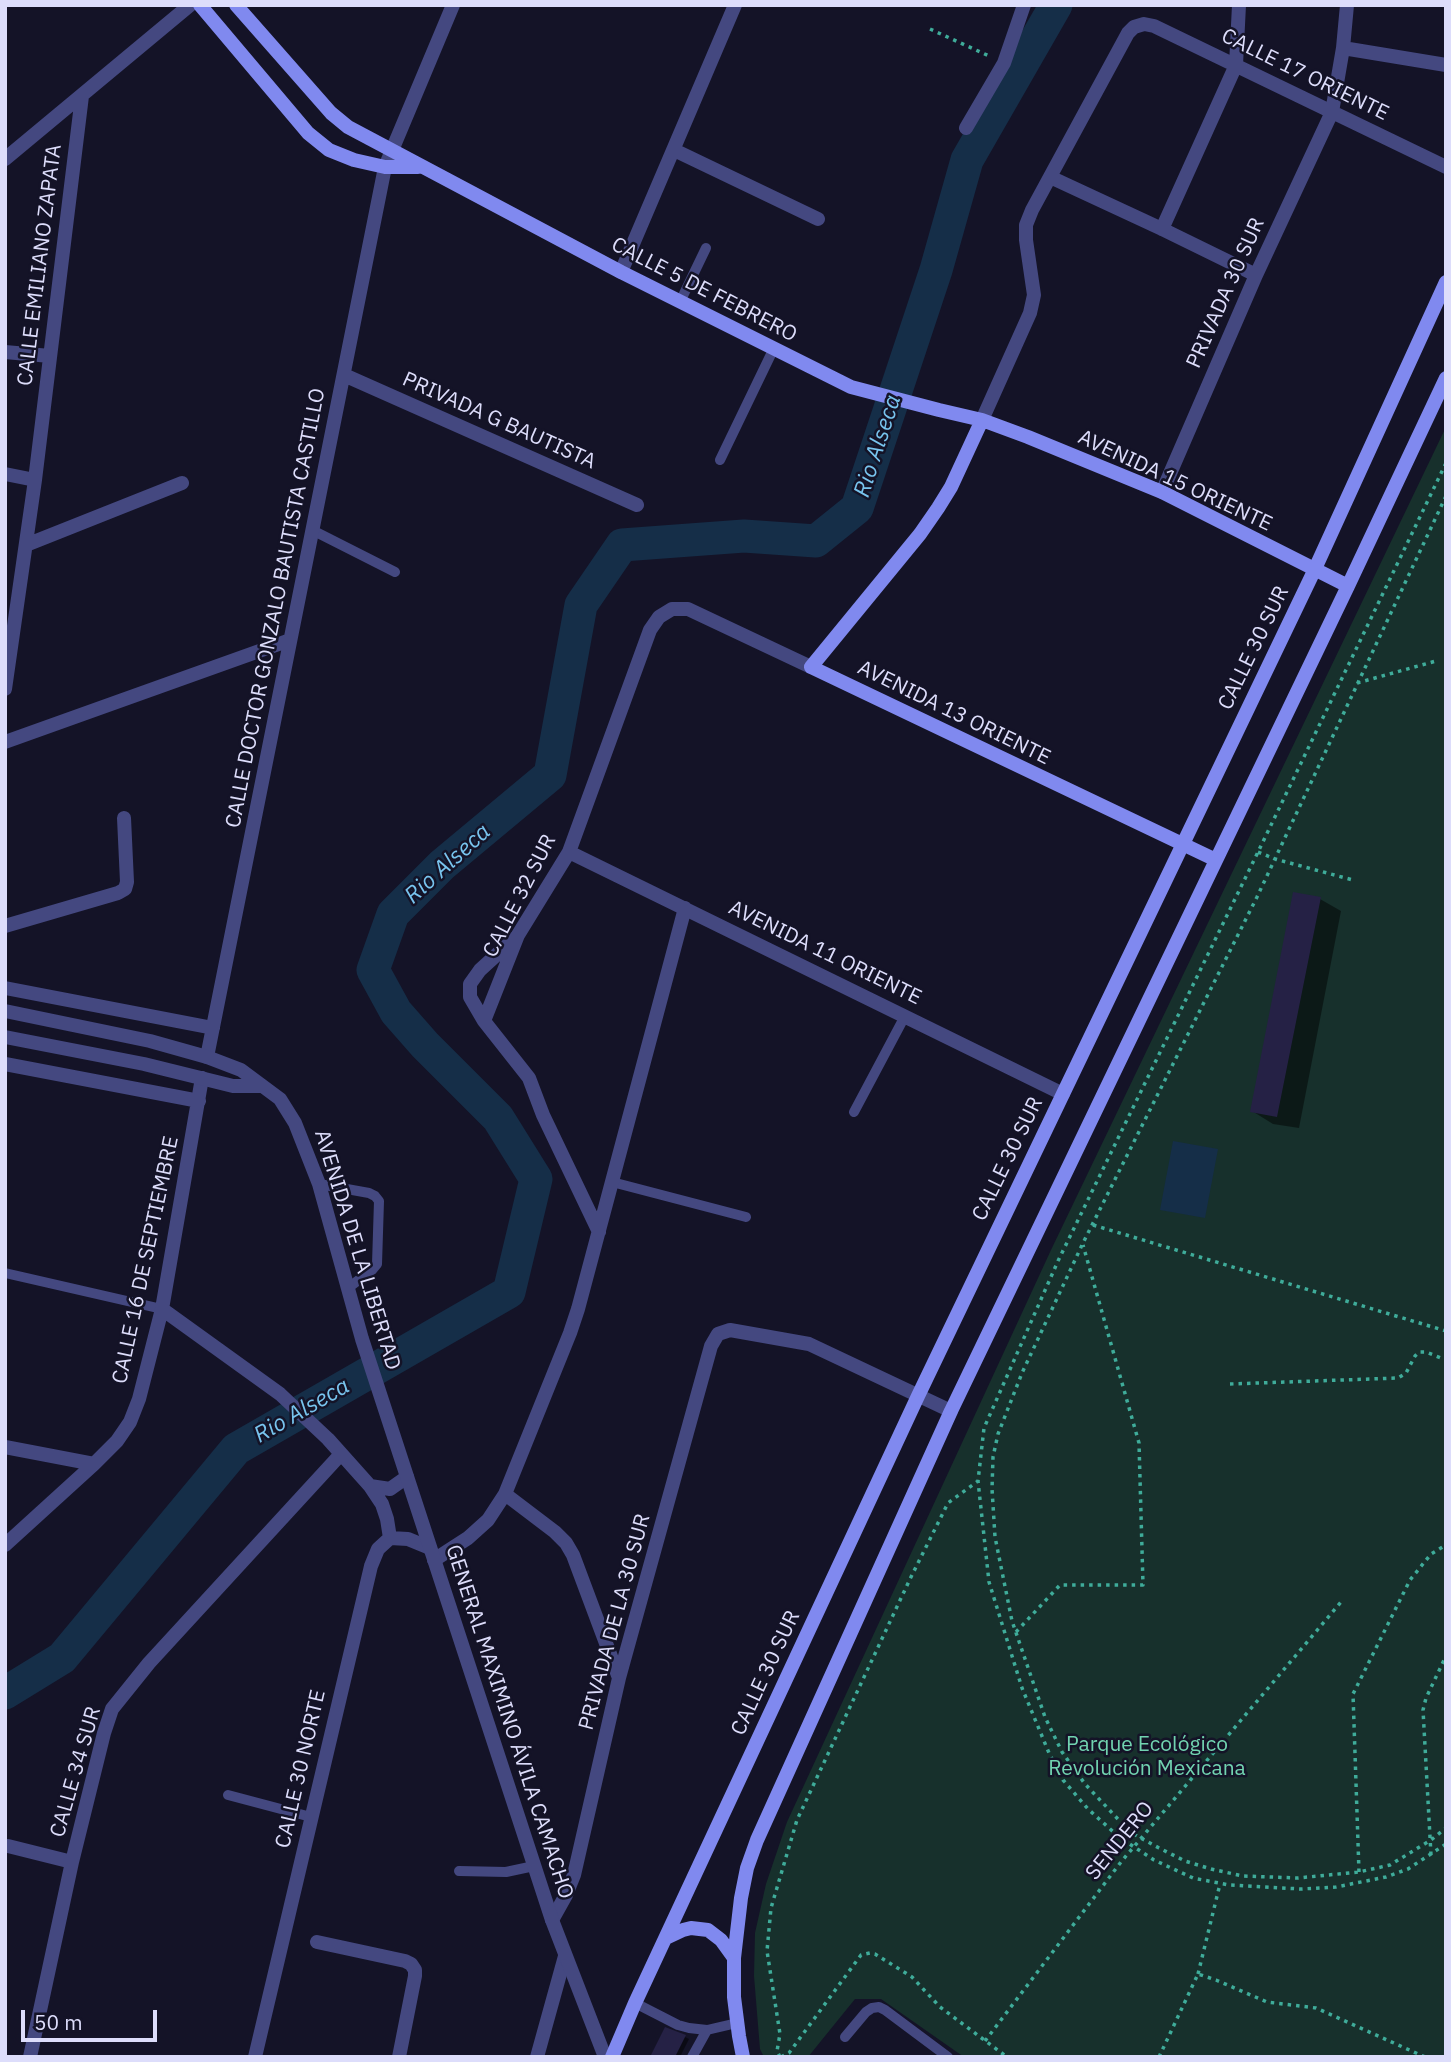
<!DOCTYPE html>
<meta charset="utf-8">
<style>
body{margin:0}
#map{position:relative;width:1451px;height:2062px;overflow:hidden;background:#141327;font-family:"IBM Plex Sans",sans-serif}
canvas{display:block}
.frame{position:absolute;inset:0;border:7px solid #ddddfb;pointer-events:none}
.scale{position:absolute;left:21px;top:2010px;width:136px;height:32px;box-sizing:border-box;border:4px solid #ddddfb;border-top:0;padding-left:9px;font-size:21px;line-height:24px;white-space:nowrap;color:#ddddfb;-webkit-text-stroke:5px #141327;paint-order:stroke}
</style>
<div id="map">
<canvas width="1451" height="2062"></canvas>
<div class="frame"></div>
<div class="scale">50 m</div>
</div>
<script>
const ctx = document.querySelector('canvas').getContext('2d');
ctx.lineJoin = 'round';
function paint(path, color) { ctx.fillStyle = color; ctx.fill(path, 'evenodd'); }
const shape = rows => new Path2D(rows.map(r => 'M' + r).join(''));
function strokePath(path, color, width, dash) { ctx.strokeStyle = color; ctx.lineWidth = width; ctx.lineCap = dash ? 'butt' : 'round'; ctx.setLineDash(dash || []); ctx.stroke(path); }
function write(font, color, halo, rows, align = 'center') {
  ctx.font = font + ' "IBM Plex Sans",sans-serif'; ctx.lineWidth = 5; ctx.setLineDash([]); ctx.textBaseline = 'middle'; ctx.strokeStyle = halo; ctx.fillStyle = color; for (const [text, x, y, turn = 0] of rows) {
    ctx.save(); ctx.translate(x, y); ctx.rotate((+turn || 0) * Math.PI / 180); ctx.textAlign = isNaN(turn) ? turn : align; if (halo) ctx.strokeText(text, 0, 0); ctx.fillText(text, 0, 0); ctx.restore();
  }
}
const green = shape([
 [1446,427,1446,2057,964,2057,881,1999,855,1999,808,2057,764,2057,760,2049,754,1976,755,1933,766,1884,787,1822,1051,1250]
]);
const water = shape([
 [1173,1141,1218,1149,1205,1218,1160,1210]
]);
const shadow = shape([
 [1320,899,1341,911,1299,1128,1273,1124,1252,1111],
 [685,2037,689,2039,680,2057,652,2057]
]);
const river = shape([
 [5,1693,62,1658,236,1449,509,1292,536,1179,498,1118,425,1045,396,1012,373,970,393,914,442,865,550,775,581,605,622,545,744,536,816,541,857,508,936,270,967,160,1056,5]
]);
const building = shape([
 [1293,892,1321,897,1277,1117,1250,1112],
 [665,2027,686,2035,675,2057,650,2057]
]);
const path = shape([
 [930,29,989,56],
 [1446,463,1258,852,1058,1261,984,1428,978,1481,989,1582,1022,1688,1049,1753,1063,1780,1088,1809,1119,1837,1154,1860,1193,1878,1229,1885,1301,1889,1336,1887,1386,1877,1408,1869,1446,1844],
 [1446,496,1257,897,1083,1243,1022,1373,998,1434,993,1457,992,1489,995,1537,1012,1621,1045,1717,1062,1752,1085,1784,1130,1832,1159,1848,1185,1861,1211,1869,1243,1876,1298,1878,1359,1872,1390,1865,1431,1840,1446,1828],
 [1357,683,1436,661],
 [1258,852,1275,859,1353,880],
 [1093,1225,1446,1331],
 [1230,1384,1398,1378,1406,1373,1415,1356,1419,1352,1426,1352,1446,1360],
 [1016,1632,1060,1585,1143,1585,1139,1443,1083,1245],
 [1431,1855,1423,1710,1426,1698,1446,1656],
 [1359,1872,1353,1694,1410,1580,1431,1554,1446,1545],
 [1198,1974,1220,1884],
 [985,2041,1121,1862,1341,1602],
 [780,2057,777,2051,780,2034,767,1951,771,1908,797,1820,910,1579,948,1503,978,1481],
 [781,2057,789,2053,861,1955,870,1953,875,1954,912,1977,940,2007,1007,2057],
 [1159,2057,1198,1974,1216,1980,1267,2002,1316,2008,1425,2057]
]);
const service = shape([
 [680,302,706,248],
 [720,460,774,348],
 [312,530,395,572],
 [854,1112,905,1016],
 [612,1182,746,1217],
 [319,1184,369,1193,375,1196,379,1201,377,1264,372,1270,348,1288],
 [5,1273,162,1309],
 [228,1795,311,1817],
 [459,1871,506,1872,534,1866],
 [635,2003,678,2025,689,2028,707,2030,737,2023],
 [845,2037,866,2012,872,2008,879,2007,885,2010,948,2057],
 [692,2057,707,2030]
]);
const minor = shape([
 [1343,48,1446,65],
 [966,128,1004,63,1024,5],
 [674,150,818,219],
 [5,159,190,5],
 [1050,177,1162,229,1256,275],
 [1162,229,1236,65,1239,5],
 [621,272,735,5],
 [5,352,50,356],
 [344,375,637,505],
 [982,420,1030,313,1034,295,1026,240,1026,225,1032,210,1128,33,1134,27,1144,24,1154,26,1446,167],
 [5,474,35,480],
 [1162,492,1256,275,1332,112,1343,48,1347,5],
 [26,545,182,483],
 [5,689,35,480,82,96],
 [5,742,290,640],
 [569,852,1063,1094],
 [5,926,118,893,125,889,127,882,124,818],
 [5,988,213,1028],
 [484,1021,470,997,470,984,480,970,515,938],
 [207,1057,385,167,453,5],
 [5,1064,199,1101],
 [599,1232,543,1115,529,1078,484,1021,518,935,569,852,650,630,659,617,672,609,688,609,811,667],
 [162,1309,280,1394,328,1439,370,1486,382,1504,387,1519,390,1538],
 [5,1447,94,1464],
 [370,1486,390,1489,407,1477],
 [505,1494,555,1532,566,1543,573,1555,619,1678],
 [5,1545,94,1464,117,1441,130,1422,139,1399,162,1309,202,1078],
 [434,1560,468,1538,488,1520,505,1494,570,1333,578,1309,685,908],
 [8,1846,72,1862],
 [552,1920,566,1895,574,1875,619,1678,711,1346,718,1334,730,1330,809,1344,951,1411],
 [317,1942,405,1961,411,1964,415,1970,415,1976,399,2057],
 [30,2057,72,1862,104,1733,112,1709,149,1663,341,1454],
 [255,2057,371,1566,378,1549,390,1538,408,1539,430,1548],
 [537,2057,565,1956]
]);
const tertiary = shape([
 [5,1011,150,1041,207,1057,241,1070,280,1099,295,1123,319,1184,362,1339,552,1920,605,2057],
 [5,1037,144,1064,233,1086,261,1086]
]);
const secondary = shape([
 [200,5,308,133,329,150,354,160,385,167,418,167],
 [236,5,331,113,348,127,621,272,851,387,939,410,982,420,1028,437,1162,492,1348,586],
 [982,420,951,487,938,508,920,534,811,667,1216,860],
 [666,1938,683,1930,691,1928,708,1930,721,1940,734,1958],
 [612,2057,635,2003,918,1396,1314,571,1446,282],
 [743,2057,739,2036,734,1997,734,1958,741,1898,747,1868,757,1840,951,1411,1348,586,1446,378]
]);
const streetNames = [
 ["CALLE 17 ORIENTE",1305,75,26],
 ["CALLE EMILIANO ZAPATA",40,265,-83],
 ["CALLE 5 DE FEBRERO",704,290,27],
 ["PRIVADA 30 SUR",1226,293,-66],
 ["PRIVADA G BAUTISTA",499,421,24],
 ["AVENIDA 15 ORIENTE",1175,481,25],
 ["CALLE DOCTOR GONZALO BAUTISTA CASTILLO",276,608,-79],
 ["CALLE 30 SUR",1254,648,-64],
 ["AVENIDA 13 ORIENTE",954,713,26],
 ["CALLE 32 SUR",520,896,-63],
 ["AVENIDA 11 ORIENTE",825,953,26],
 ["CALLE 30 SUR",1008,1159,-64],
 ["AVENIDA DE LA LIBERTAD",357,1250,73],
 ["CALLE 16 DE SEPTIEMBRE",146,1260,-78],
 ["PRIVADA DE LA 30 SUR",615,1622,-75],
 ["CALLE 30 SUR",766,1673,-65],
 ["GENERAL MAXIMINO ÁVILA CAMACHO",509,1722,72],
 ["CALLE 30 NORTE",301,1769,-77],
 ["CALLE 34 SUR",76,1772,-74],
 ["SENDERO",1120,1841,-51]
];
const parkNames = [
 ["Parque Ecológico",1147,1745],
 ["Revolución Mexicana",1147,1769]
];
const waterNames = [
 ["Rio Alseca",878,446,-72],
 ["Rio Alseca",448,864,-42],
 ["Rio Alseca",302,1411,-30]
];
paint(green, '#17302c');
paint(water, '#152e48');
paint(shadow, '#0007');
strokePath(river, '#152e48', 33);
paint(building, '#252145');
strokePath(path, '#3fac9a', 3.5, [3.5, 5]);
strokePath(service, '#444880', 10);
strokePath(minor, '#444880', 14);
strokePath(tertiary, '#444880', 14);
strokePath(secondary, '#8089ef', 14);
write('21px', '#ddddfb', '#141327', streetNames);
write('21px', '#71d3b0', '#141327', parkNames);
write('italic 23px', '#78c4ee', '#141327', waterNames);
</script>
